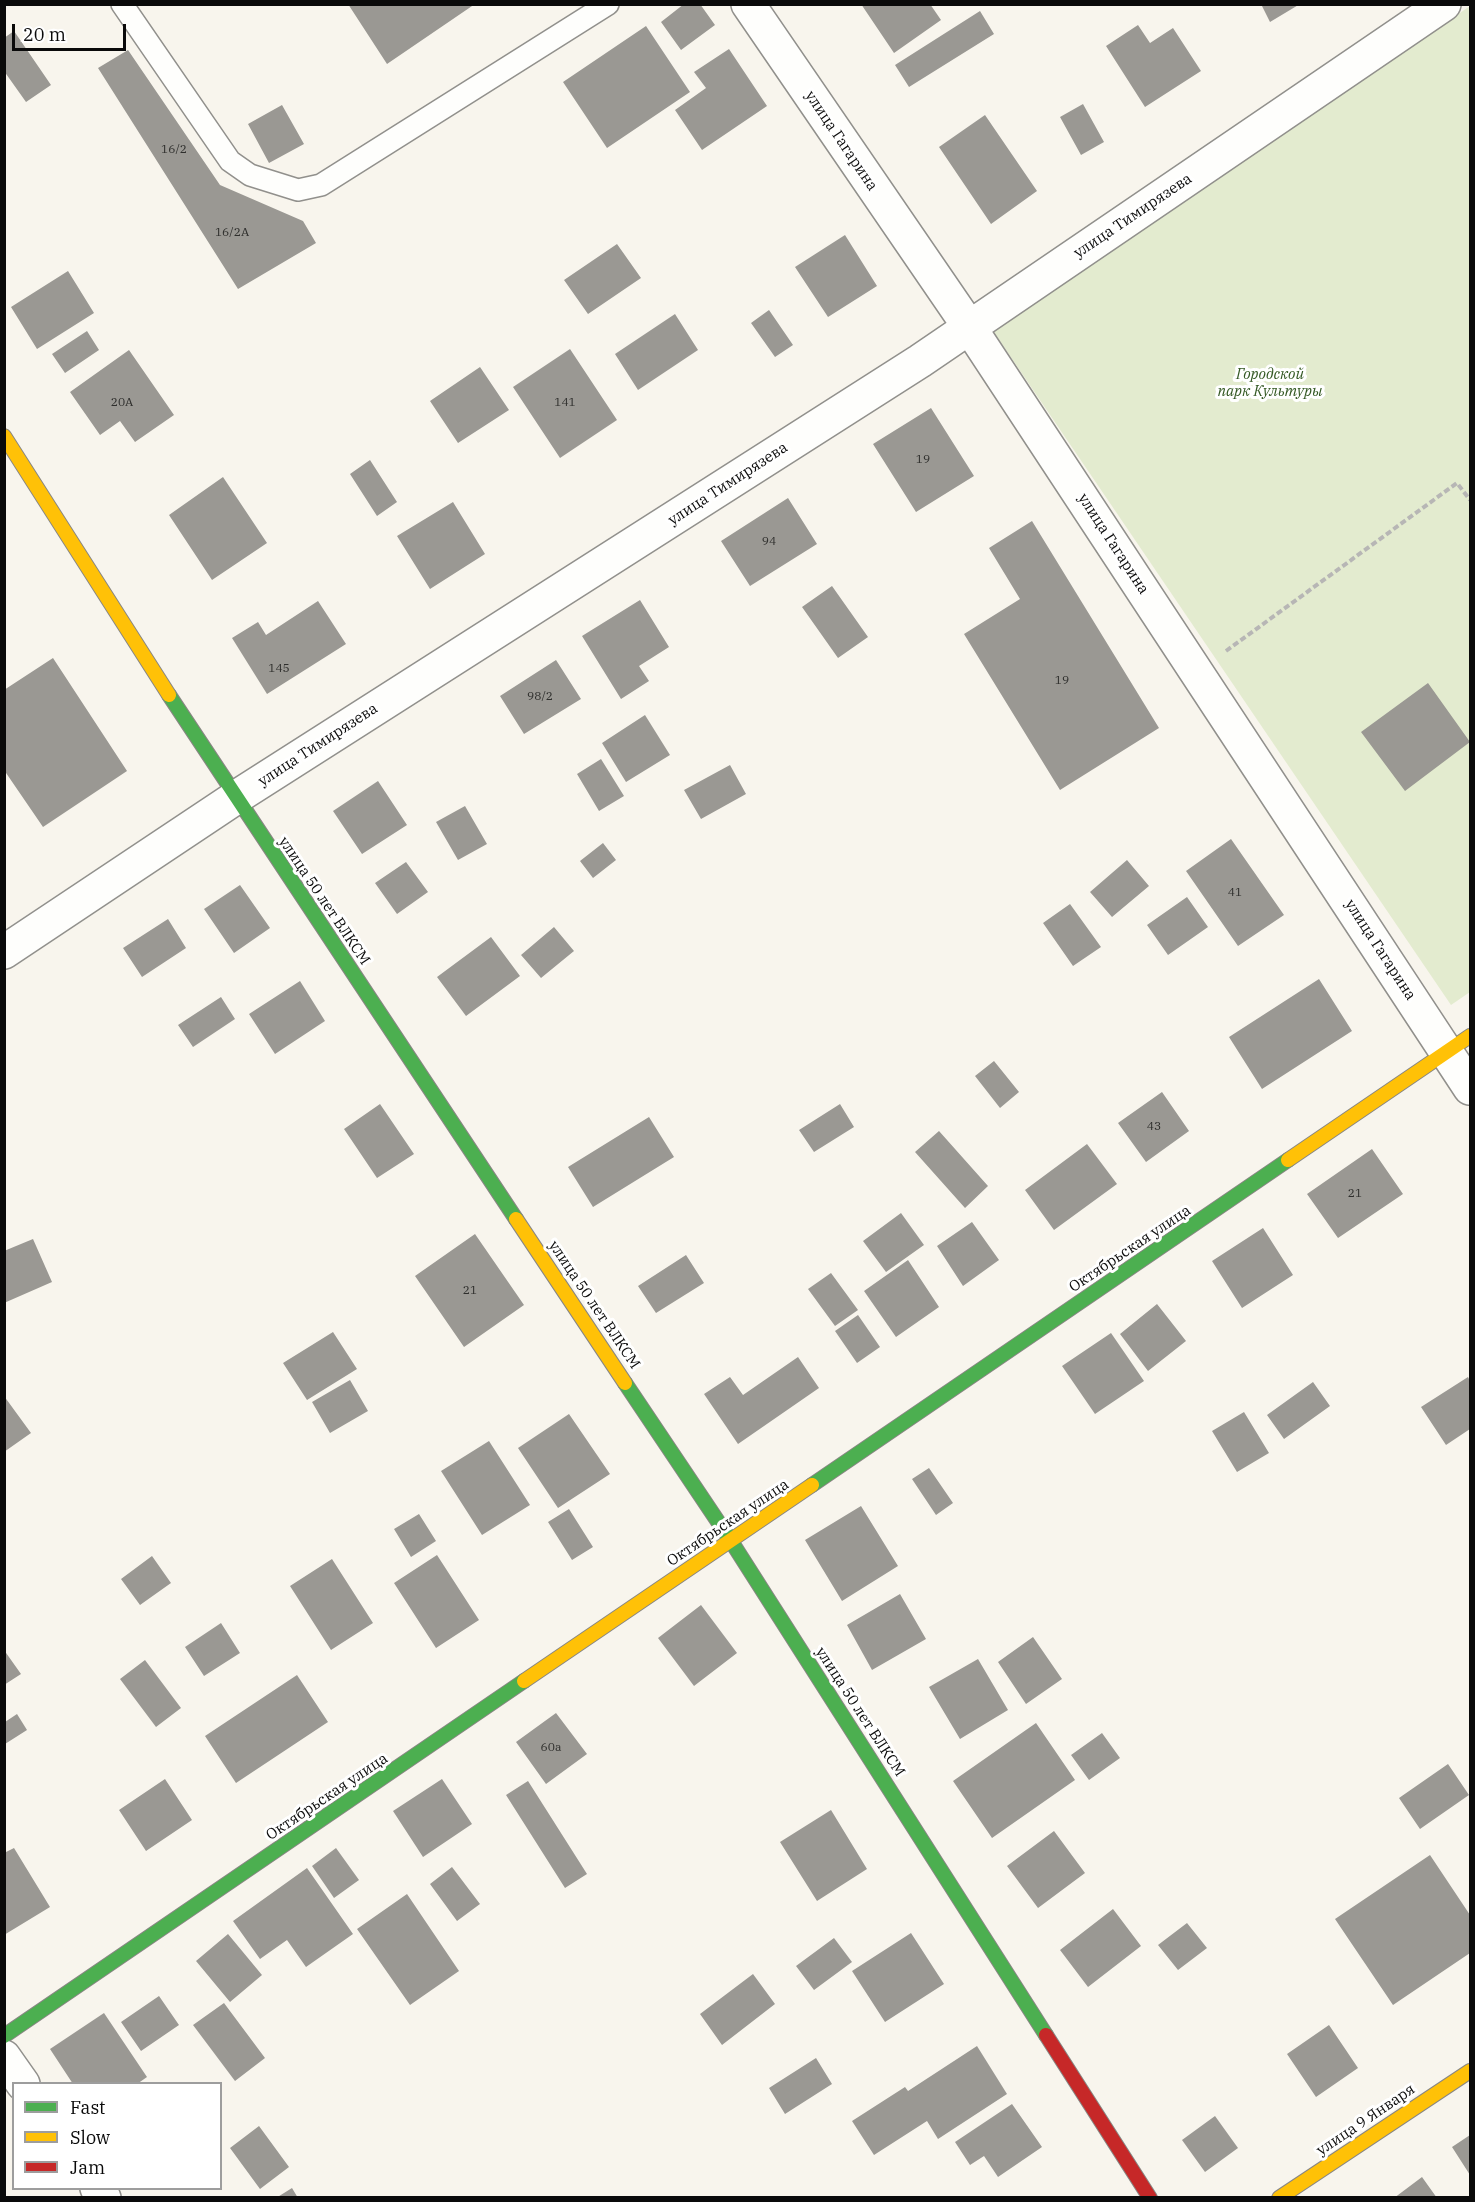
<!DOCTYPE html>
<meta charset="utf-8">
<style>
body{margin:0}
#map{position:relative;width:1475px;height:2202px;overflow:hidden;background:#f8f5ed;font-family:"IBM Plex Serif",serif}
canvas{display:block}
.frame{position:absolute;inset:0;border:6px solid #0a0a0a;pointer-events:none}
.legend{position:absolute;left:12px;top:2082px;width:210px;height:108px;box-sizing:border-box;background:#fff;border:2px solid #9d9d9d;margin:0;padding:8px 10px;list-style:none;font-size:18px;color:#0a0a0a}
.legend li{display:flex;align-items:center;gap:12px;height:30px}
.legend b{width:30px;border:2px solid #9d9d9d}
.scale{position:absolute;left:12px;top:24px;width:114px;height:27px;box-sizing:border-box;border:3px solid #0a0a0a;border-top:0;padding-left:8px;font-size:18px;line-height:21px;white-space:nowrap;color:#0a0a0a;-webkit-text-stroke:4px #fff;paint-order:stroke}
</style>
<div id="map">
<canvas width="1475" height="2202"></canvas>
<div class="frame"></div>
<ul class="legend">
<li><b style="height:8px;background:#4caf50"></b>Fast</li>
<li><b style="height:8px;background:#ffc107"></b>Slow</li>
<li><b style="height:8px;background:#c62828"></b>Jam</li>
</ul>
<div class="scale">20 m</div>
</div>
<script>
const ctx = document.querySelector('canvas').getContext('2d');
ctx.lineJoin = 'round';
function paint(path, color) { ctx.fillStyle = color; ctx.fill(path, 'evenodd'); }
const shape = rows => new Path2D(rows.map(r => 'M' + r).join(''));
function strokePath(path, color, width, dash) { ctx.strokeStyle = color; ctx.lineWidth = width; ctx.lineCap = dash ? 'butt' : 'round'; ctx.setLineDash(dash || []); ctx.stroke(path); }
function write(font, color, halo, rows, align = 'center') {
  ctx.font = font + ' "IBM Plex Serif",serif'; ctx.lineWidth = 6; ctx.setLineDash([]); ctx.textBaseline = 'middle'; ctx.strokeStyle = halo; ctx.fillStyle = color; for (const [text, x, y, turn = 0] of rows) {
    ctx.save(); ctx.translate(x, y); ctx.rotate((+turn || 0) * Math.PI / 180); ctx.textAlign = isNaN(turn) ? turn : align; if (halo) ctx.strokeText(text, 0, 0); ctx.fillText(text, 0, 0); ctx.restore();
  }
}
const green = shape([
 [1470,6,1470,992,1451,1005,993,331]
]);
const building = shape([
 [348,4,475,4,387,64],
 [684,4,700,4,715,25,681,50,661,22],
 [861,4,930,4,941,20,894,53],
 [1261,4,1300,4,1270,22],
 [980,11,994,34,909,87,895,65],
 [1138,25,1150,43,1173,28,1201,71,1145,107,1106,46],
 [646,26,690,92,607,148,563,82],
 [14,31,51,85,26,102,4,71,4,38],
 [729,49,767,106,702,150,675,110,706,88,694,72],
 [128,50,220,185,303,221,316,243,238,289,98,68],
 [1083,104,1104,142,1081,155,1060,117],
 [282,105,304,144,269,163,248,124],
 [985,115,1037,191,991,224,939,147],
 [845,235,877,286,828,317,795,267],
 [617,244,641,278,588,314,564,280],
 [68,271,94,313,37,349,11,307],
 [769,310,793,345,775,357,751,323],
 [675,314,698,350,638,390,615,354],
 [87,331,99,350,65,373,52,354],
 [570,349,617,420,560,458,513,387],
 [129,350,174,415,135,442,120,421,100,435,70,392],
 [480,367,509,410,458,443,430,401],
 [931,408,974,476,916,512,873,444],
 [370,460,397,502,377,516,350,474],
 [223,477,267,543,212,580,169,515],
 [788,498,817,544,750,586,721,541],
 [453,502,485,554,430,589,397,536],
 [1032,521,1159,728,1060,790,964,634,1020,599,989,548],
 [832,586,868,637,838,658,802,607],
 [640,600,669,647,639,666,649,681,621,699,582,636],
 [318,601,346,644,267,694,232,638,258,622,266,635],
 [53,658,127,771,43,827,4,770,4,690],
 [556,660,581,699,524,734,500,696],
 [1428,683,1470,742,1405,791,1361,732],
 [645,715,670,755,626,782,602,743],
 [601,759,624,796,599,811,577,774],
 [730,765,746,794,701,819,684,790],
 [378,781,407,825,362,854,333,811],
 [465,806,487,844,458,860,436,822],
 [1231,839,1284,915,1238,946,1186,871],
 [603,843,616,860,593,878,580,861],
 [1127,860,1149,886,1112,917,1090,892],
 [406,862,428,892,397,914,375,883],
 [240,885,270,928,234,953,204,909],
 [1187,897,1208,927,1168,955,1147,925],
 [1070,904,1101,947,1073,966,1043,923],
 [168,919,186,948,142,977,123,948],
 [554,927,574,951,541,978,521,955],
 [491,937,520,976,466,1016,437,977],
 [1319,979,1352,1031,1262,1089,1229,1037],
 [300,981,325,1021,275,1054,249,1014],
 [221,997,235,1019,193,1047,178,1025],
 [994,1061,1019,1092,1000,1108,975,1076],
 [1162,1092,1189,1131,1146,1162,1118,1123],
 [380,1104,414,1154,377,1178,344,1129],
 [840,1104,854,1127,814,1152,799,1130],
 [649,1117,674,1157,593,1207,568,1167],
 [939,1131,988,1186,965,1208,915,1152],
 [1087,1144,1117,1184,1054,1230,1025,1190],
 [1372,1149,1403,1194,1338,1238,1307,1194],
 [901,1213,924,1245,886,1272,863,1241],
 [972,1222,999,1260,963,1286,937,1246],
 [1263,1228,1293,1275,1242,1308,1212,1261],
 [475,1234,524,1305,464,1347,415,1276],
 [33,1239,52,1282,4,1303,4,1251],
 [686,1255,704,1283,656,1313,638,1286],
 [908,1260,939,1307,896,1337,864,1291],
 [831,1273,858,1310,835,1326,808,1289],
 [1157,1304,1186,1341,1148,1371,1120,1334],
 [858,1315,880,1347,857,1363,835,1331],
 [333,1332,357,1369,307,1400,283,1363],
 [1111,1333,1144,1381,1095,1414,1062,1366],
 [798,1357,819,1388,738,1444,704,1394,730,1377,743,1395],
 [1468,1377,1470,1381,1470,1429,1446,1445,1421,1407],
 [350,1380,368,1411,330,1433,312,1402],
 [1313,1382,1330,1406,1284,1439,1267,1415],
 [4,1396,31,1433,4,1452],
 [1244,1412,1269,1453,1237,1472,1212,1431],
 [569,1414,610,1474,558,1508,518,1448],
 [489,1441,530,1505,482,1535,441,1471],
 [929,1468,953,1503,936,1515,912,1479],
 [861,1506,898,1566,842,1601,805,1540],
 [569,1509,593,1547,572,1560,548,1522],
 [419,1514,436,1541,411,1557,394,1529],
 [437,1555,479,1620,436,1648,394,1583],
 [152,1556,171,1583,140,1605,121,1579],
 [332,1559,373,1623,331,1650,290,1586],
 [900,1594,926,1639,872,1670,847,1625],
 [701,1605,737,1653,694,1686,658,1638],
 [221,1623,240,1653,204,1676,185,1647],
 [1033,1637,1062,1679,1026,1704,998,1662],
 [4,1650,21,1674,4,1685],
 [978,1659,1008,1710,960,1739,929,1687],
 [145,1660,181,1708,156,1727,120,1679],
 [297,1675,328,1722,236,1783,205,1736],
 [556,1713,587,1754,546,1784,516,1742],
 [17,1714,27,1730,5,1744,5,1722],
 [1036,1723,1075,1780,992,1838,953,1781],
 [1102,1733,1120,1758,1089,1780,1071,1755],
 [1448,1764,1469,1795,1420,1829,1399,1798],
 [165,1779,192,1820,146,1851,119,1810],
 [442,1779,472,1824,423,1857,393,1811],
 [528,1781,587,1874,565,1888,506,1795],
 [831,1810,867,1869,817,1901,780,1842],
 [1054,1831,1085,1873,1038,1908,1007,1866],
 [14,1848,50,1907,4,1935,4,1853],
 [336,1848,359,1880,334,1898,312,1866],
 [1430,1855,1470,1915,1470,1953,1393,2005,1335,1919],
 [452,1867,480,1904,457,1921,430,1884],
 [307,1868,353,1934,306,1967,287,1940,260,1959,233,1921],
 [407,1894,459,1971,410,2005,357,1929],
 [1113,1909,1141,1946,1088,1987,1060,1950],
 [1187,1923,1207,1948,1178,1970,1158,1945],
 [911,1933,944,1984,885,2022,852,1971],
 [228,1934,262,1975,230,2002,196,1961],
 [834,1938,852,1962,814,1990,796,1966],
 [753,1974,775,2004,722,2045,700,2014],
 [159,1996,179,2025,141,2051,121,2022],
 [224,2003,265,2058,235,2081,193,2025],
 [104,2013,147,2077,137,2084,73,2084,50,2049],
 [1329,2025,1358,2068,1316,2097,1287,2054],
 [977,2046,1007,2094,938,2139,927,2121,874,2155,852,2121,905,2087,908,2091],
 [816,2058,832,2084,785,2114,769,2088],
 [1012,2104,1042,2147,998,2177,984,2156,970,2165,955,2142],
 [1215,2116,1238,2148,1205,2172,1182,2140],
 [259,2126,289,2167,260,2189,230,2148],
 [1470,2135,1470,2175,1452,2147],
 [1422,2177,1437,2198,1394,2198],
 [292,2188,298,2198,276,2198]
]);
const path = shape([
 [1226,651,1457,483,1470,500]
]);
const lane = shape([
 [122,4,230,161,250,175,298,190,321,185,608,4]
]);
const street = shape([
 [748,4,970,328,1470,1088],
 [4,952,235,798,920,361,1444,4],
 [4,2057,23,2084],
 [97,2188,104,2198]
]);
const fast = shape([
 [169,695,516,1219],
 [625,1383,731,1541,1046,2035],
 [812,1485,1288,1160],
 [4,2036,524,1681]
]);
const slow = shape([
 [4,436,169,695],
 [1288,1160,1470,1036],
 [516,1219,625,1383],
 [524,1681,812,1485],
 [1279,2198,1470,2071]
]);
const jam = shape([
 [1046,2035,1150,2198]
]);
const numberNames = [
 ["16/2",174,150],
 ["16/2А",232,233],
 ["20А",122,403],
 ["141",565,403],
 ["19",923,460],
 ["94",769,542],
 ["145",279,669],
 ["19",1062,681],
 ["98/2",540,697],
 ["41",1235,893],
 ["43",1154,1127],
 ["21",1355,1194],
 ["21",470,1291],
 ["60а",551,1748]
];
const streetNames = [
 ["улица Гагарина",841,141,56],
 ["улица Тимирязева",1133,216,-34],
 ["улица Тимирязева",728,484,-33],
 ["улица Гагарина",1113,544,57],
 ["улица Тимирязева",318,745,-33],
 ["улица 50 лет ВЛКСМ",324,901,56],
 ["улица Гагарина",1380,950,57],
 ["Октябрьская улица",1130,1249,-34],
 ["улица 50 лет ВЛКСМ",594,1305,56],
 ["Октябрьская улица",728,1523,-34],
 ["улица 50 лет ВЛКСМ",860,1712,57],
 ["Октябрьская улица",327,1797,-34],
 ["улица 9 Января",1366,2120,-34]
];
const parkNames = [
 ["Городской",1270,375],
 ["парк Культуры",1270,392]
];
paint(green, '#e3ebcf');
paint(building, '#9a9893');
strokePath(lane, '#91908c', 24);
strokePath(street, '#91908c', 36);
strokePath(fast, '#888683', 16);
strokePath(slow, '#888683', 16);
strokePath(jam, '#888683', 16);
strokePath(path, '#b7b6b5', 4, [6, 3]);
strokePath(lane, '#fefefc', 21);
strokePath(street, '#fefefc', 33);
strokePath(fast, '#4caf50', 14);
strokePath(slow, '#ffc107', 14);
strokePath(jam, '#c62828', 14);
write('12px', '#2e2e2c', null, numberNames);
write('15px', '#0a0a0a', '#fff', streetNames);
write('italic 15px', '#335823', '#fff', parkNames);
</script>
